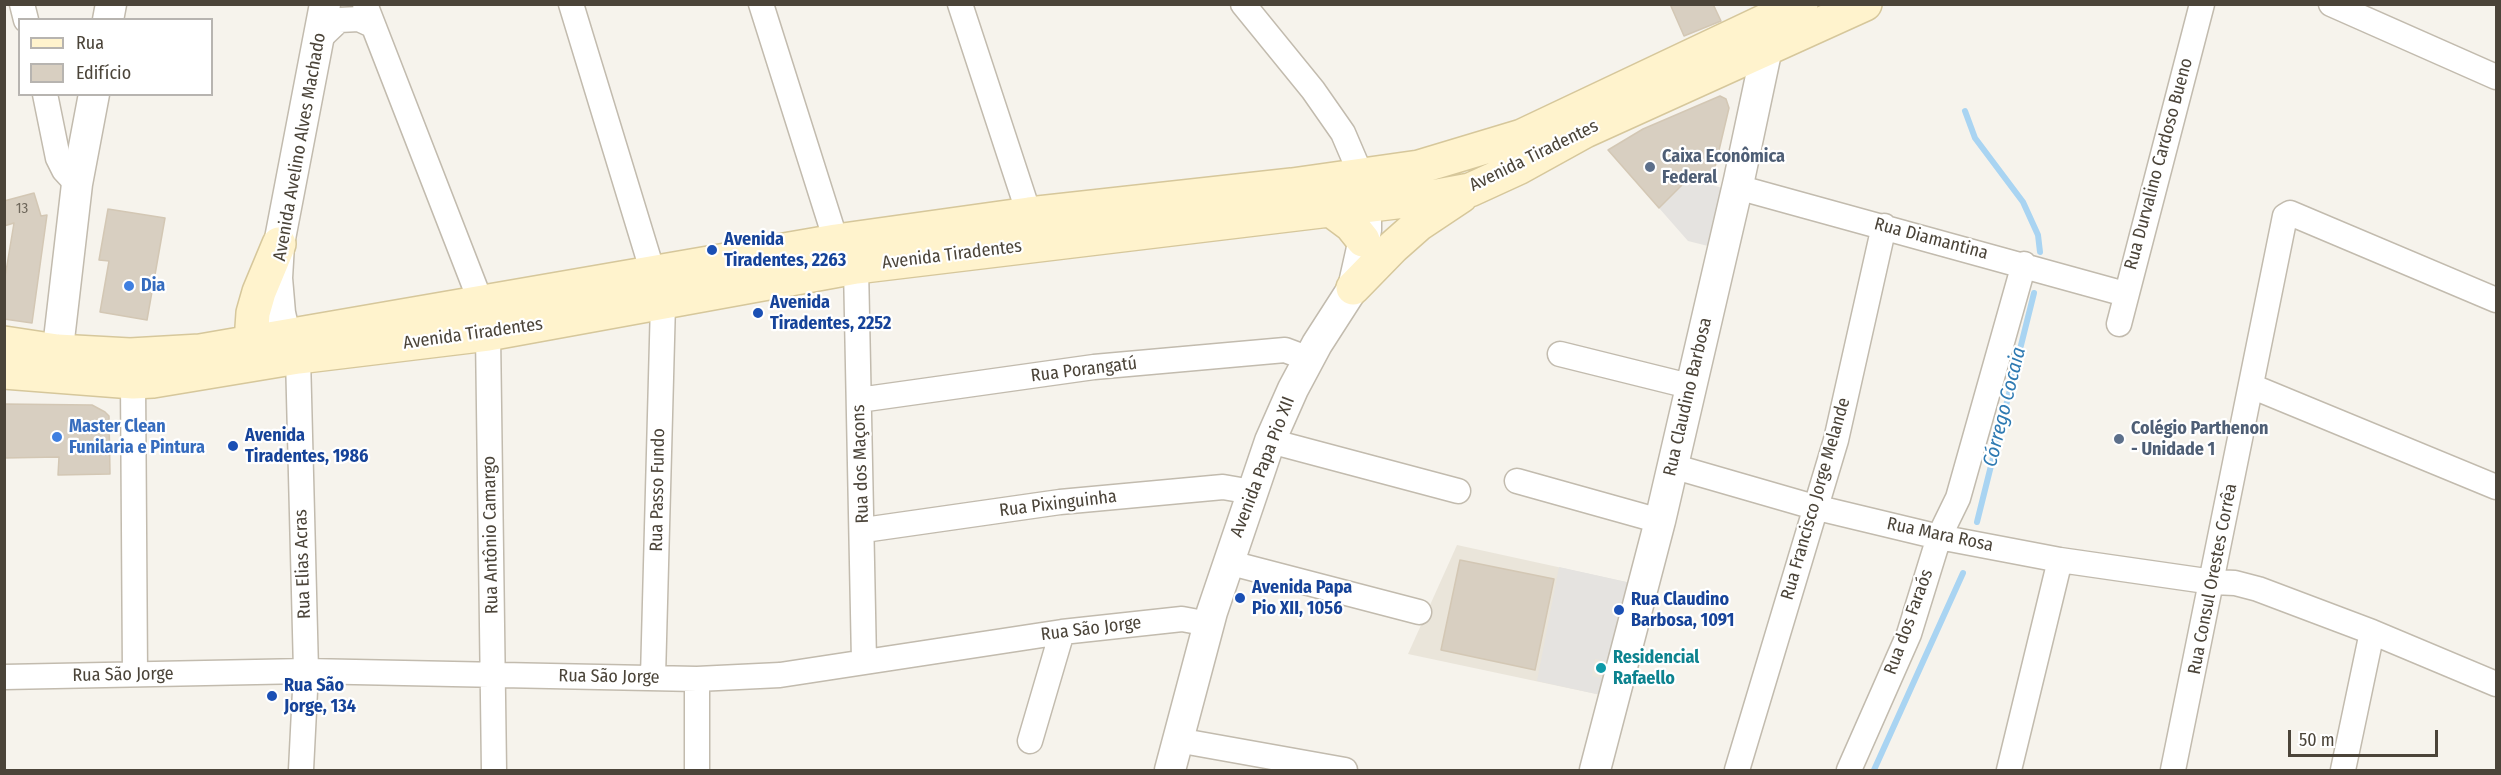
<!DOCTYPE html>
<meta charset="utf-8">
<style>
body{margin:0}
#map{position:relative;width:2501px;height:775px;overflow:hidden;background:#f6f3ec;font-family:"Fira Sans Condensed",sans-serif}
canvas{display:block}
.frame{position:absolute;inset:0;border:6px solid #4b4439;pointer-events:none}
.legend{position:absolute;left:18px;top:18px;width:195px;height:78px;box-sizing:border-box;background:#fff;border:2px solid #b7b4b0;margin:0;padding:8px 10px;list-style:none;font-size:18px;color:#4b4439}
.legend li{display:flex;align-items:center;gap:12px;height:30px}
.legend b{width:30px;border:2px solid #b7b4b0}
.scale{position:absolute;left:2288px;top:730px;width:150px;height:27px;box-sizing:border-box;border:3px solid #4b4439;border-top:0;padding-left:8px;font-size:18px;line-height:21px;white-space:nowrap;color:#4b4439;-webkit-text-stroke:4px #fff;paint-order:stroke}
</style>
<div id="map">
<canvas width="2501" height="775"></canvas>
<div class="frame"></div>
<ul class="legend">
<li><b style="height:8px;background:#fff3cd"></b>Rua</li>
<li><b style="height:16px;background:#d8cfc1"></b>Edifício</li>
</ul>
<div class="scale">50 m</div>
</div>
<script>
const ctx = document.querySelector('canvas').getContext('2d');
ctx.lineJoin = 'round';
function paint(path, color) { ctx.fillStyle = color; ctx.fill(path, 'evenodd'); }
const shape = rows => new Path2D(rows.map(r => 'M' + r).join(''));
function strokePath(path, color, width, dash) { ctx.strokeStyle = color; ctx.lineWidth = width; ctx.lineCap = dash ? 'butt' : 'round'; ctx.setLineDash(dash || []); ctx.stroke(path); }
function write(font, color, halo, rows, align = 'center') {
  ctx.font = font + ' "Fira Sans Condensed",sans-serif'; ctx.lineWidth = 4.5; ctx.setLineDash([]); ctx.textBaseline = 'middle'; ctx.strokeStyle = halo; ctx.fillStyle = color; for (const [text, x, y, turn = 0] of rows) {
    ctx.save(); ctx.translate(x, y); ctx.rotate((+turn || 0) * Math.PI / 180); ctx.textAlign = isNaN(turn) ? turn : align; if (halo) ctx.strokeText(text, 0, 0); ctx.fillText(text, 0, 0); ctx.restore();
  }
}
const residential = shape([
 [1457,545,1631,583,1601,695,1408,654]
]);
const parking = shape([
 [1689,178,1722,188,1708,246,1688,241,1659,208],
 [1559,567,1631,583,1610,662,1595,659,1592,676,1606,679,1601,695,1537,681]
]);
const stream = shape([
 [1965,111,1975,138,2023,202,2038,235,2040,252],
 [1977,522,2034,293],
 [1874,770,1963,573]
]);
const building = shape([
 [1670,4,1713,4,1721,21,1684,36,1670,4],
 [1720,96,1726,99,1729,108,1711,184,1689,178,1659,208,1608,150,1643,129,1720,96],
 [34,193,41,216,47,215,32,323,4,319,4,283,14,223,4,226,4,201,34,193],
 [108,209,165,218,147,320,100,312,109,261,99,260,108,209],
 [4,404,92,405,105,412,109,416,110,474,58,475,59,457,4,458,4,404],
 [1460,560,1554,579,1535,670,1441,650,1460,560]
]);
const minor = shape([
 [22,4,26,20],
 [365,4,480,300,488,334,494,770],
 [571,4,653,273],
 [761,4,836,241],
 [960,4,1029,214],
 [1243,4,1313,90,1343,133,1361,175],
 [2331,4,2496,77],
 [320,38,339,20,359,19,372,25],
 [45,94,58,158,64,170,77,184],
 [1737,187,2125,294],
 [856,267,864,661],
 [2119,324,2202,4],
 [1560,354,1689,386],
 [298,357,306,671,301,770],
 [133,382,135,674],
 [2251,386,2496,487],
 [859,400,1094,367,1285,350,1309,359],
 [1270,441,1458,491],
 [1672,466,1814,507,1939,537,2060,560,2213,582,2235,583,2258,589,2372,632,2496,684],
 [1517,481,1660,521],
 [864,530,1060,502,1223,487,1252,492],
 [1227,562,1419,612],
 [4,677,306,671,697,679,780,675,1062,632,1182,619,1209,624],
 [653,677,663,303],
 [1177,740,1345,770],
 [1030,741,1062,632],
 [697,770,697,679],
 [1737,770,1836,440,1884,226],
 [1849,770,1909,634,1939,537,1958,498,2024,264],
 [2009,770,2060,560],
 [2173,770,2285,216,2290,213,2496,300],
 [2343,770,2372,632]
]);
const tertiary = shape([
 [108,20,111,4],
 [297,356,285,335,280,313,277,278,279,244,325,4],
 [55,374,77,184,94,94],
 [1170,770,1212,612,1270,441,1293,389,1317,344,1353,288,1366,230,1366,215],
 [1595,770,1660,521,1739,180,1767,48,1765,27]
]);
const secondary = shape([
 [1320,202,1351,225,1363,240],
 [1353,288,1393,247,1419,224,1461,196],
 [251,342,253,313,259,292,279,244],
 [4,343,57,351,130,355,200,351,836,241,1029,214,1292,185,1419,167,1522,136,1801,4],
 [4,372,133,382,153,381,298,357,488,334,856,267,1421,199,1470,190,1518,168,1585,131,1865,4]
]);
const markers = [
 [1650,167,6,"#5c6f8a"],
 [712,250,6,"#1a4fb4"],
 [129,286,6,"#3f7fe0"],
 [758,313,6,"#1a4fb4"],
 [57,437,6,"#3f7fe0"],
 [2119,439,6,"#5c6f8a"],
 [233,446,6,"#1a4fb4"],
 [1240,598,6,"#1a4fb4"],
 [1619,610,6,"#1a4fb4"],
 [1601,668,6,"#0f9aa8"],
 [272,696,6,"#1a4fb4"]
];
const numberNames = [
 ["13",22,209]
];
const streetNames = [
 ["Avenida Avelino Alves Machado",300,147,-80],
 ["Avenida Tiradentes",1534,156,-26],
 ["Rua Durvalino Cardoso Bueno",2159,164,-75],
 ["Rua Diamantina",1931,239,15],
 ["Avenida Tiradentes",952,255,-7],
 ["Avenida Tiradentes",473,334,-8],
 ["Rua Porangatú",1084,370,-7],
 ["Rua Claudino Barbosa",1688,397,-77],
 ["Rua dos Maçons",861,464,-92],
 ["Avenida Papa Pio XII",1263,467,-69],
 ["Rua Passo Fundo",658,490,-89],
 ["Rua Francisco Jorge Melande",1816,499,-74],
 ["Rua Pixinguinha",1058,504,-7],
 ["Rua Antônio Camargo",491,535,-91],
 ["Rua Mara Rosa",1940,535,12],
 ["Rua Elias Acras",303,564,-92],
 ["Rua Consul Orestes Corrêa",2213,579,-79],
 ["Rua dos Faraós",1909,622,-70],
 ["Rua São Jorge",1091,629,-7],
 ["Rua São Jorge",123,675,-1],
 ["Rua São Jorge",609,677,1]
];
const serviceNames = [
 ["Caixa Econômica",1662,157],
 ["Federal",1662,178],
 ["Colégio Parthenon",2131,429],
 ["- Unidade 1",2131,450]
];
const transitNames = [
 ["Avenida",724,240],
 ["Tiradentes, 2263",724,261],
 ["Avenida",770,303],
 ["Tiradentes, 2252",770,324],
 ["Avenida",245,436],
 ["Tiradentes, 1986",245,457],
 ["Avenida Papa",1252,588],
 ["Pio XII, 1056",1252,609],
 ["Rua Claudino",1631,600],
 ["Barbosa, 1091",1631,621],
 ["Rua São",284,686],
 ["Jorge, 134",284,707]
];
const shopNames = [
 ["Dia",141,286],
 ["Master Clean",69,427],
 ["Funilaria e Pintura",69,448]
];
const cultureNames = [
 ["Residencial",1613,658],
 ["Rafaello",1613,679]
];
const waterNames = [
 ["Córrego Cocaia",2005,407,-76]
];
paint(residential, '#eae5da');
paint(parking, '#e5e3e0');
strokePath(stream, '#a9d4f2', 6);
paint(building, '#d8cfc1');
strokePath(building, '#d3c7b4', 1.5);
strokePath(minor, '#c2bbae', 27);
strokePath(tertiary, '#c2bbae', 33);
strokePath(secondary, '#d6c79b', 36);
strokePath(minor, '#fff', 24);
strokePath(tertiary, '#fff', 30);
strokePath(secondary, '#fff3cd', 33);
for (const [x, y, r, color] of markers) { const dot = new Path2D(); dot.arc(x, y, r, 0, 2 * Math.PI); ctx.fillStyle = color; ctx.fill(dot); strokePath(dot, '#fff', 2); }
write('15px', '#6e675b', null, numberNames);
write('18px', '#4b4439', '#fff', streetNames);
write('bold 18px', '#4e5e75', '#fff', serviceNames, 'left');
write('bold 18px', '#164399', '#fff', transitNames, 'left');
write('bold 18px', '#366cbe', '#fff', shopNames, 'left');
write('bold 18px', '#0d838f', '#fff', cultureNames, 'left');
write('italic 20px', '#2e7ab2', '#fff', waterNames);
</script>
